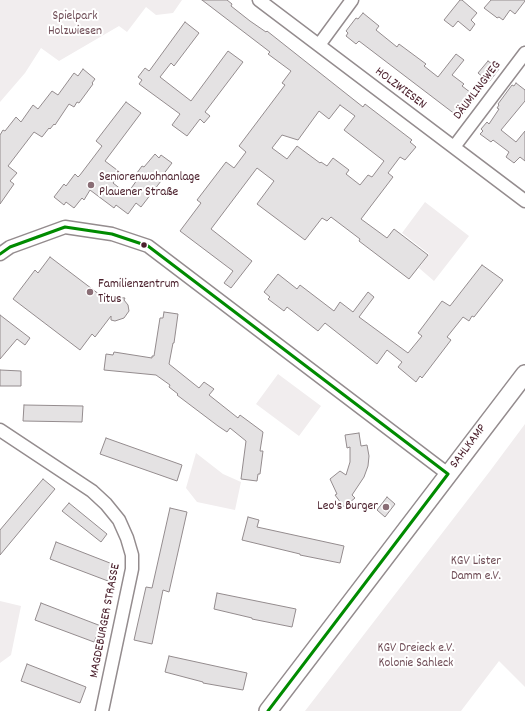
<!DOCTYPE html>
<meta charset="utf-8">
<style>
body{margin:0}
canvas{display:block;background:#fff}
</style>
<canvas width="525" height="711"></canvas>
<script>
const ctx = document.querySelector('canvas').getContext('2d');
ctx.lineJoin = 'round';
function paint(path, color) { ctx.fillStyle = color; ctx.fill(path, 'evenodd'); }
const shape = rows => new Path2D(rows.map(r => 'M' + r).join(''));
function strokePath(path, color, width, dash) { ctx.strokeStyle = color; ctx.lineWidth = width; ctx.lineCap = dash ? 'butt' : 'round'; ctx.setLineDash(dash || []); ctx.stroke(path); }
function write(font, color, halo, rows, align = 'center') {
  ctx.font = font + ' Dekko,sans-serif'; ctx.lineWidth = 4; ctx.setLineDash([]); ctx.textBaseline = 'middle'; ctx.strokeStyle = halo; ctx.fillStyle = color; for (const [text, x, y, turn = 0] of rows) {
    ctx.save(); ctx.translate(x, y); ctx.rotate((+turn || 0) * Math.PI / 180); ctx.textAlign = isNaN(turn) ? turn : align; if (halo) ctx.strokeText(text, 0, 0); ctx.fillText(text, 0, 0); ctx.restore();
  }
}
const built = shape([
 [0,0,182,0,173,13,156,15,146,7,127,32,119,26,59,61,41,48,25,73,0,102],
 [425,202,469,236,434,281,419,268,429,254,402,233],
 [278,374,321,406,299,436,256,404],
 [525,424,525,687,499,661,461,711,305,711,490,471],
 [196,453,223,474,241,482,235,510,197,502,186,488],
 [0,601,21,606,11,655,0,663]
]);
const building = shape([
 [202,0,227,0,232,4,231,6,250,21,266,32,267,31,363,107,365,104,412,140,410,142,416,147,405,160,400,157,388,173,393,177,361,219,387,238,394,229,428,255,409,279,359,241,360,239,331,217,327,221,322,218,305,240,257,204,274,181,257,168,211,229,252,261,231,288,224,283,233,271,180,231,201,203,197,200,226,162,234,168,246,152,239,146,285,85,282,83,291,71,268,54,270,52,202,0],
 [340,105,355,116,344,130,384,161,372,177,368,175,360,185,346,174,349,170,333,158,327,166,321,162,320,163,297,146,287,159,272,148,282,135,298,140,319,111,329,119,340,105],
 [460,0,462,0,477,13,471,20,475,24,470,31,458,21,453,27,444,20,460,0],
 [491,0,525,0,525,1,515,14,510,10,503,20,499,17,497,18,496,17,484,8,491,0],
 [363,13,379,26,376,30,397,47,399,44,426,64,424,66,438,77,456,54,464,60,452,75,464,84,462,86,475,96,472,100,473,101,460,118,359,41,356,44,346,36,348,33,346,31,356,18,358,19,363,13],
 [185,22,199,33,174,66,171,63,160,77,191,101,228,51,243,62,205,112,210,116,204,123,200,119,187,136,172,125,180,114,139,84,142,80,138,77,145,68,149,71,150,70,185,22],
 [488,61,499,69,489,82,478,73,488,61],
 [83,69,95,79,92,83,93,84,79,103,77,102,74,107,69,104,55,125,54,124,50,129,49,128,42,137,34,132,8,166,17,173,10,181,14,184,0,204,0,135,3,130,5,131,16,117,21,122,33,105,38,109,52,91,58,95,74,73,78,76,83,69],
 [516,83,525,90,525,101,501,130,516,142,525,131,525,161,520,157,514,163,506,157,509,152,493,140,491,142,480,134,483,131,481,129,487,122,489,124,499,109,497,108,499,105,498,104,512,85,514,86,516,83],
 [126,102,141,113,105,161,121,173,113,183,127,194,137,180,134,177,142,166,144,167,155,154,159,158,161,155,172,163,159,180,161,181,141,207,136,203,128,214,116,205,114,208,90,190,84,200,82,198,74,208,66,202,64,205,54,197,64,184,66,186,75,174,78,177,80,175,102,146,96,141,126,102],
 [50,257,108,301,114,297,125,298,124,300,128,305,129,311,124,318,115,321,111,320,111,316,95,337,92,334,80,350,13,299,35,270,38,273,50,257],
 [482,265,503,280,474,317,472,316,469,321,463,317,447,337,451,340,422,378,420,376,416,382,398,367,402,362,387,350,377,364,325,323,318,331,287,307,284,311,268,299,270,297,264,292,278,274,297,289,300,285,334,311,340,302,353,312,368,292,374,297,359,317,408,353,422,336,418,333,442,301,450,306,482,265],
 [164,312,178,314,174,343,173,343,169,364,199,388,204,382,214,389,209,395,238,418,240,415,263,432,260,451,263,451,260,474,258,474,257,481,241,479,246,441,230,428,227,432,218,426,177,395,178,394,169,387,170,385,156,375,104,370,106,354,113,355,114,352,152,358,152,356,154,356,160,318,163,318,164,312],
 [0,315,30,338,25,345,17,339,0,359,0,315],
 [0,370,21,371,21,386,0,386,0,370],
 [24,405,83,406,82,422,23,421,24,405],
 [359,433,361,446,367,445,369,456,368,466,364,477,352,495,355,498,344,507,335,495,337,494,330,479,340,471,346,475,350,462,350,447,347,448,345,435,359,433],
 [106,438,182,465,177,481,100,454,106,438],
 [43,479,55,489,0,555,0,530,43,479],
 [387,497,395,504,385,517,377,510,387,497],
 [69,503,107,534,101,542,62,511,69,503],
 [170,508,187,512,169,592,163,590,152,644,134,640,146,587,152,588,170,508],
 [248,517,259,520,257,527,344,546,340,563,300,555,300,554,242,540,248,517],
 [56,542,115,565,108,581,50,559,56,542],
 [217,593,296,609,292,627,252,619,252,618,214,609,217,593],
 [41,603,101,626,94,642,35,620,41,603],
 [169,656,247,673,243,690,203,683,203,682,165,672,169,656],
 [27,664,86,687,80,703,21,681,27,664]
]);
const street = shape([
 [259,0,525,201],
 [319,45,352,0],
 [454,147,525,53],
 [0,254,10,247,65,227,112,234,148,246,448,474],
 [0,430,92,491,106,504,119,520,127,538,132,555,132,569,102,711]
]);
const secondary = shape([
 [268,711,525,374]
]);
const bus1 = shape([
 [0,254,10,247,65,227,112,234,148,246,448,474],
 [268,711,448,474]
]);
const markers = [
 [91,185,4,"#896d75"],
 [144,245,3.5,"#4a1f2b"],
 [90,292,4,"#896d75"],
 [386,507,4,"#896d75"]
];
const parkNames = [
 ["Spielpark",75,17],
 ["Holzwiesen",75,32],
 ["KGV Lister",476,562],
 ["Damm e.V.",476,577],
 ["KGV Dreieck e.V.",416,649],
 ["Kolonie Sahleck",416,664]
];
const streetNames = [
 ["HOLZWIESEN",400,89,37],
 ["DÄUMLINGWEG",478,91,-53],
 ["SAHLKAMP",469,447,-53],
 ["MAGDEBURGER STRASSE",106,621,-79]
];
const poiNames = [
 ["Seniorenwohnanlage",99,178],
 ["Plauener Straße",99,193],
 ["Familienzentrum",98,285],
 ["Titus",98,300],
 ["Leo's Burger",378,507,"right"]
];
paint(built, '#f1edee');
paint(building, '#e4e2e3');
strokePath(building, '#948c8e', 1);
strokePath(street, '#948c8e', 15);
strokePath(secondary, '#948c8e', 20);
strokePath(street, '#fff', 12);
strokePath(secondary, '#fff', 17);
strokePath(bus1, '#008b00', 3);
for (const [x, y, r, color] of markers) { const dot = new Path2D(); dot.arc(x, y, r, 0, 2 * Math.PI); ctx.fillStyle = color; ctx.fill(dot); strokePath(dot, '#fff', 1.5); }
write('13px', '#714f58', '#fff', parkNames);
write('13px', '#4a1f2b', '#fff', streetNames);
write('13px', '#4a1f2b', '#fff', poiNames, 'left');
</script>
